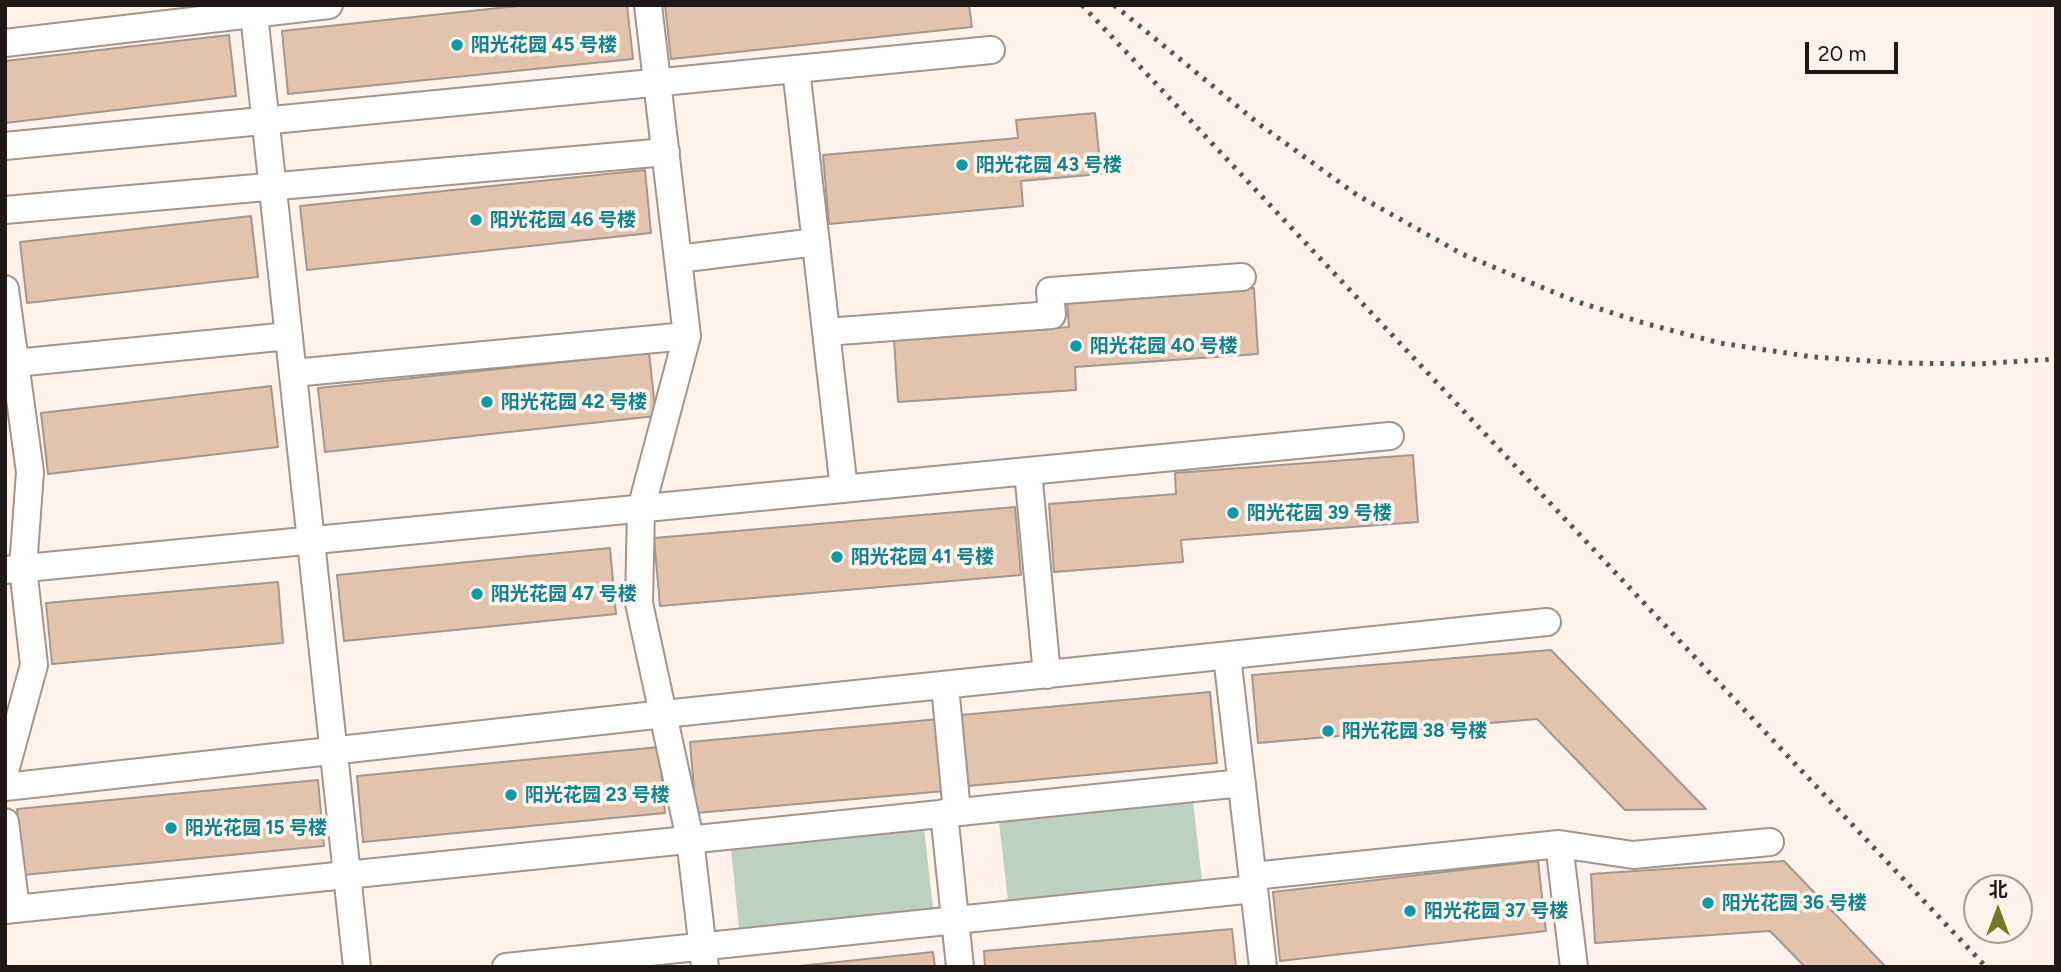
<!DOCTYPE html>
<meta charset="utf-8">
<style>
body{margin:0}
#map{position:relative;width:2061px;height:972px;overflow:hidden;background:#fef2ea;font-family:Figtree,"Noto Sans SC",sans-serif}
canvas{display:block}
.frame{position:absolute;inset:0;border:7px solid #1e1916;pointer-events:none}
.north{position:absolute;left:1963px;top:874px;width:70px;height:70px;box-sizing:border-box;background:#fef2ea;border:2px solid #a49b95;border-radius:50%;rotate:0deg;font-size:19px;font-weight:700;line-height:28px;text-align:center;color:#1e1916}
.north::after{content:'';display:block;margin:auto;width:24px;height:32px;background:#737922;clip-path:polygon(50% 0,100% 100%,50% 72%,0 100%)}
.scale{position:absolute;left:1805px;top:42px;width:93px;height:32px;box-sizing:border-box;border:4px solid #1e1916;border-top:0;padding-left:9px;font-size:21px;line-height:24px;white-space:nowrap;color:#1e1916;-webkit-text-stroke:5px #fef2ea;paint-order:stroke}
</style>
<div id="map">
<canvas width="2061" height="972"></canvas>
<div class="frame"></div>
<div class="north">北</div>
<div class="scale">20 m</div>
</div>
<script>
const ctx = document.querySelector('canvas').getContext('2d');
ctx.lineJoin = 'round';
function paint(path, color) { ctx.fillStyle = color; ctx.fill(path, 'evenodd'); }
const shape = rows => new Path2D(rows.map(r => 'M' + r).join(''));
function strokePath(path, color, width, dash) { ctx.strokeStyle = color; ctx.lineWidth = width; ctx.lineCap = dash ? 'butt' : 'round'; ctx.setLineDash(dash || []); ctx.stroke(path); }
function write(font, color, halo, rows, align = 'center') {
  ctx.font = font + ' Figtree,"Noto Sans SC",sans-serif'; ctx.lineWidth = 7; ctx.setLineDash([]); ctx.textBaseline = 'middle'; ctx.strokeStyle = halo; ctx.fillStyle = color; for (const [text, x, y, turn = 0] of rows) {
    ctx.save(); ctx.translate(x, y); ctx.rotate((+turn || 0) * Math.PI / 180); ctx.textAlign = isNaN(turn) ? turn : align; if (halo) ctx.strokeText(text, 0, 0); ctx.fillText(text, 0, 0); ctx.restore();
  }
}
const green = shape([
 [1193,801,1202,880,1008,901,999,822],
 [924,828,933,908,739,929,731,849]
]);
const building = shape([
 [527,5,627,5,633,59,288,94,282,31,527,5],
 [665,5,969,5,972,27,671,59,665,5],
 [229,35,236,96,5,123,5,61,229,35],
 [1095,113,1101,174,1021,181,1023,206,829,224,823,155,1018,138,1016,120,1095,113],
 [645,170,651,233,307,270,300,206,645,170],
 [251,216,258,277,27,303,20,242,251,216],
 [1254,288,1258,354,1075,367,1076,390,898,402,894,339,1069,327,1067,301,1254,288],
 [649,353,656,416,325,452,318,388,649,353],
 [271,386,278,447,48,474,41,413,271,386],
 [1413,455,1418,522,1181,540,1183,562,1054,572,1049,504,1176,494,1175,473,1413,455],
 [1015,507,1021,575,660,606,654,538,1015,507],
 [610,548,616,614,344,641,337,575,610,548],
 [278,582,283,643,52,664,46,603,278,582],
 [1551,650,1706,809,1625,810,1537,719,1258,743,1252,675,1551,650],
 [1210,692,1217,763,968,786,961,715,1210,692],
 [939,719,945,791,696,813,690,742,939,719],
 [659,747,665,813,363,842,357,776,659,747],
 [318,780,324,846,23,875,17,809,318,780],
 [1538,861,1546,931,1280,961,1273,892,1538,861],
 [1784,861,1886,967,1805,967,1770,931,1595,943,1591,874,1784,861],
 [1232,929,1236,967,985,967,984,951,1232,929],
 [933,952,935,967,790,967,933,952]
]);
const street = shape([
 [253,5,357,967],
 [648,5,687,336,641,509,639,603,690,839,705,967],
 [5,43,329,5],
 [796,69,844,489],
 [5,146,991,50],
 [5,210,666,152],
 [678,259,816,242],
 [5,289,30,472,23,568,34,665,5,771],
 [826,332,1052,315,1050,291,1242,277],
 [5,364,289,336],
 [293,373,687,336],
 [1028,471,1047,675],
 [5,570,1390,436],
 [1227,656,1263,967],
 [945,686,957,812],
 [5,787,664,714,1547,622],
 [944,813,960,967],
 [5,822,16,909],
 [1559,844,1574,967],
 [1253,876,1559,844,1633,855,1770,842],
 [5,910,1242,783],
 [506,967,1254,889]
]);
const rail = shape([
 [1082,5,1986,967],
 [1114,5,1259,124,1357,195,1462,254,1575,301,1647,324,1720,343,1813,357,1901,363,1977,364,2056,359]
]);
const markers = [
 [457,45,7,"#0f9aa8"],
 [962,165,7,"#0f9aa8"],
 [476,220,7,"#0f9aa8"],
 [1076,346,7,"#0f9aa8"],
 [487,402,7,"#0f9aa8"],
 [1233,513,7,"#0f9aa8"],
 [837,557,7,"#0f9aa8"],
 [477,594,7,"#0f9aa8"],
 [1328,731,7,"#0f9aa8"],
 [511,795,7,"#0f9aa8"],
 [171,828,7,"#0f9aa8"],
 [1708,903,7,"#0f9aa8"],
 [1410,911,7,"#0f9aa8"]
];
const cultureNames = [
 ["阳光花园 45 号楼",471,45],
 ["阳光花园 43 号楼",976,165],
 ["阳光花园 46 号楼",490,220],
 ["阳光花园 40 号楼",1090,346],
 ["阳光花园 42 号楼",501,402],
 ["阳光花园 39 号楼",1247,513],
 ["阳光花园 41 号楼",851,557],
 ["阳光花园 47 号楼",491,594],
 ["阳光花园 38 号楼",1342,731],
 ["阳光花园 23 号楼",525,795],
 ["阳光花园 15 号楼",185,828],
 ["阳光花园 36 号楼",1722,903],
 ["阳光花园 37 号楼",1424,911]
];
paint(green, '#bcd1c1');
paint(building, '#e2c4ae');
strokePath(building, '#a4978d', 2);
strokePath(street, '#a3958c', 30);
strokePath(street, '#fff', 26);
strokePath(rail, '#5b5450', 5, [3.5, 7]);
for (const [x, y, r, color] of markers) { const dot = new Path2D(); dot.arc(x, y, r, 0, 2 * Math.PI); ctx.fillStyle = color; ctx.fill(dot); strokePath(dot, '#fef2ea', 2.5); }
write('bold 19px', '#0d838f', '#fef2ea', cultureNames, 'left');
</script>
